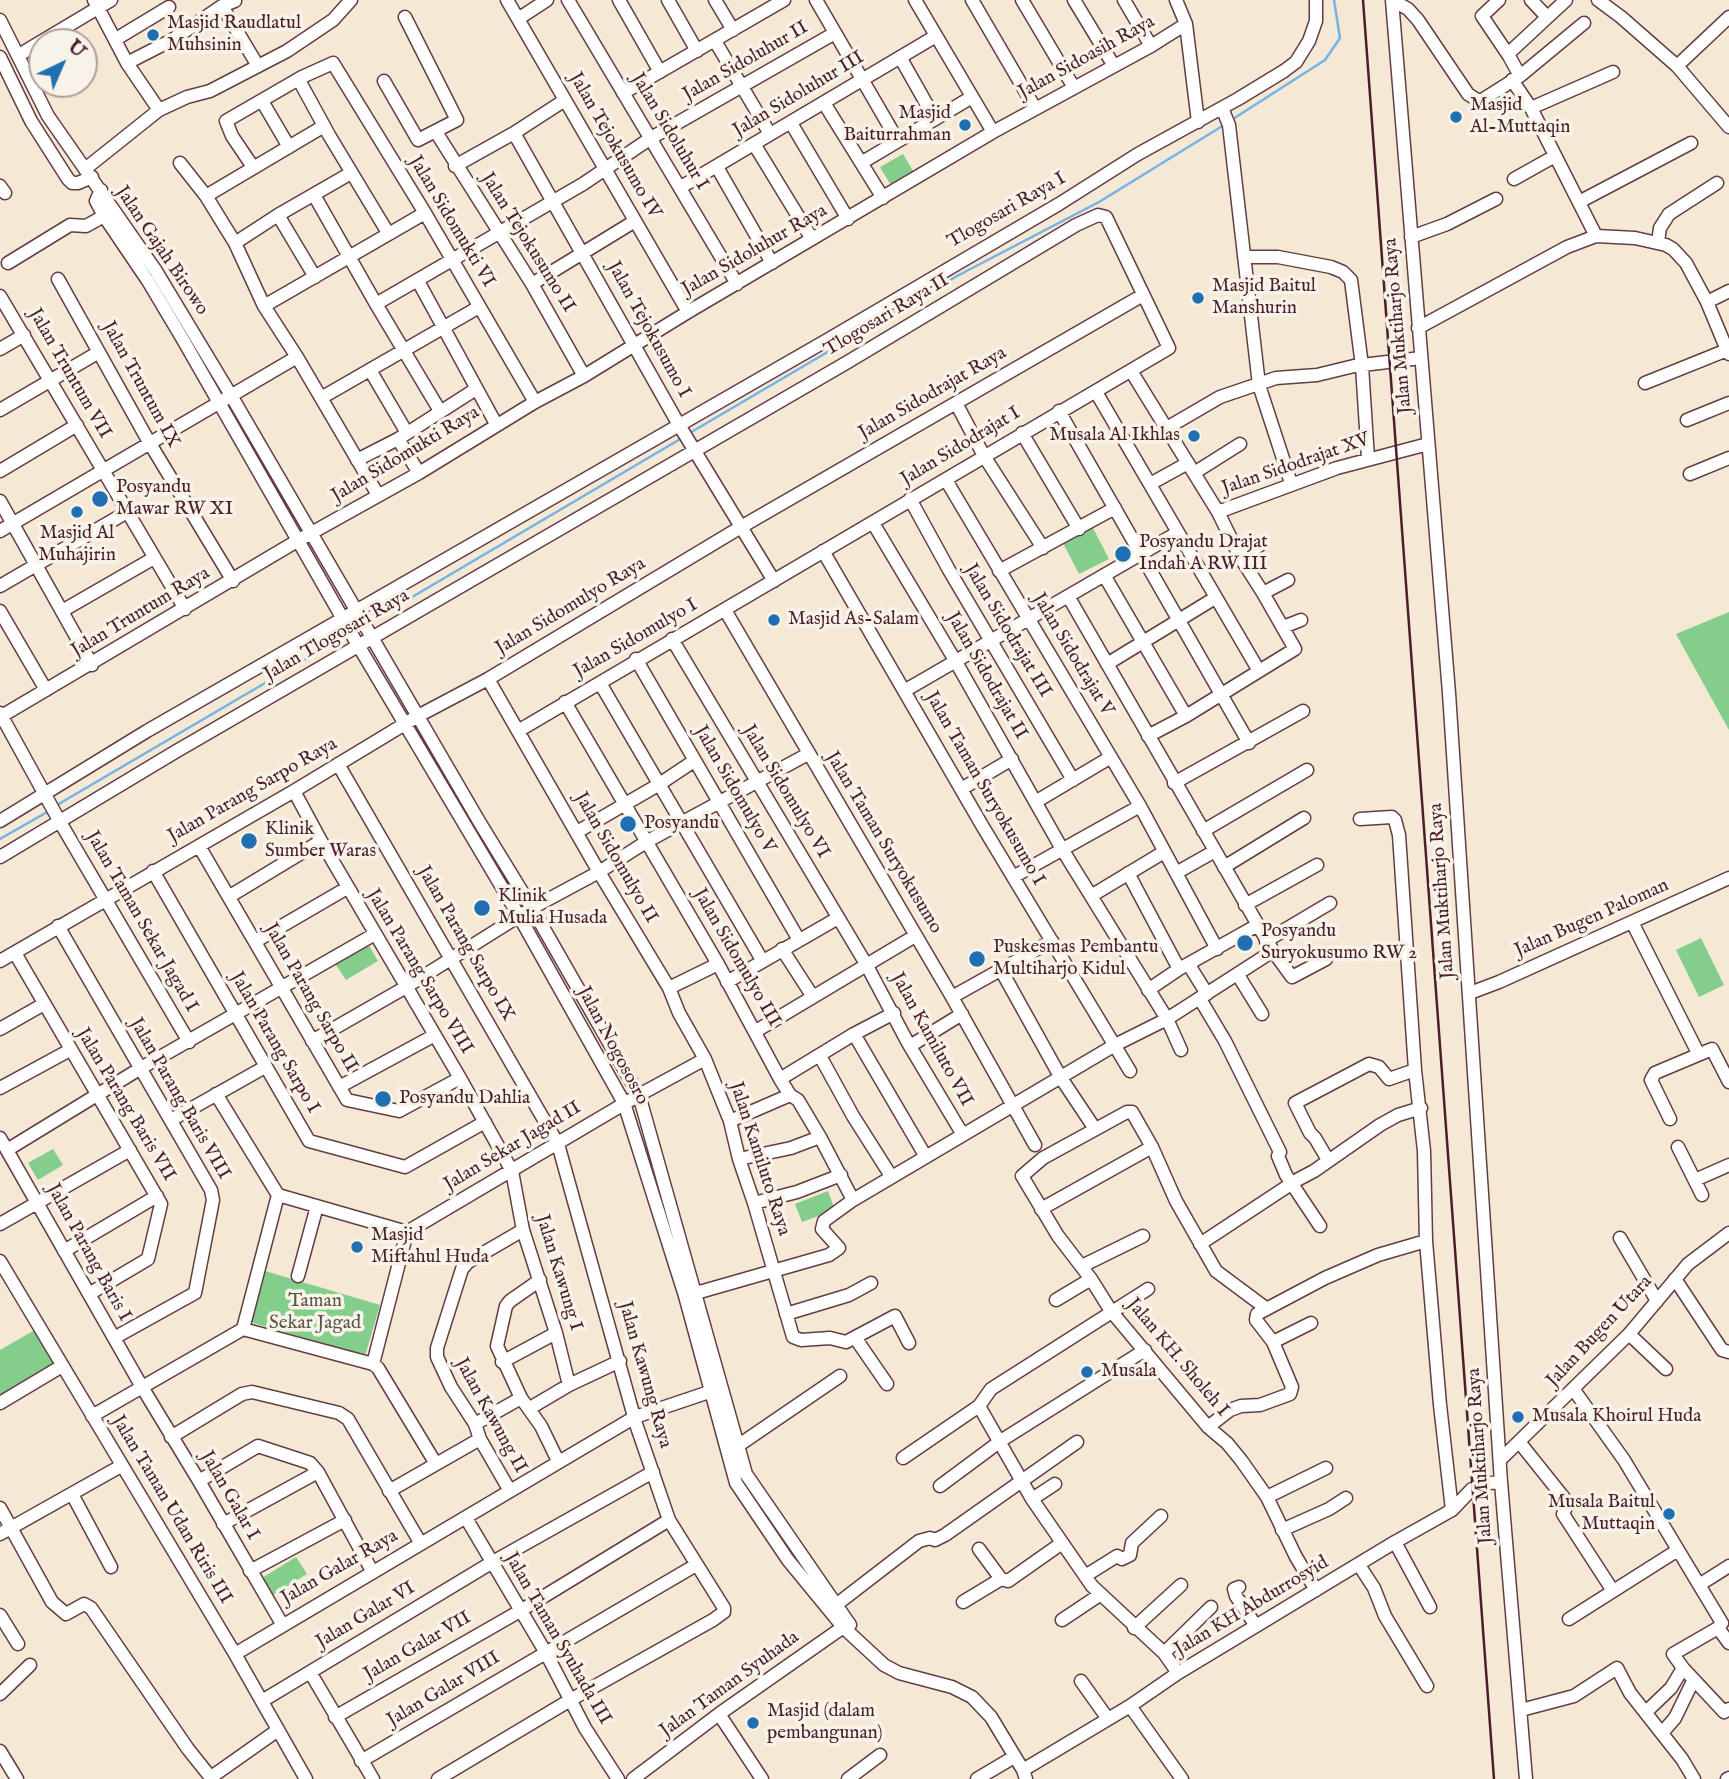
<!DOCTYPE html>
<style>
body{margin:0}
#map{position:relative;width:1729px;height:1779px;overflow:hidden;background:#f5e8d5;font-family:"IM FELL English",serif}
canvas{display:block}
.north{position:absolute;left:28px;top:28px;width:70px;height:70px;box-sizing:border-box;background:#f7f3e8;border:2px solid #b29e9c;border-radius:50%;rotate:44deg;font-size:19px;font-weight:700;line-height:28px;text-align:center;color:#4a1f2b}
.north::after{content:'';display:block;margin:auto;width:24px;height:32px;background:#1f6fb2;clip-path:polygon(50% 0,100% 100%,50% 72%,0 100%)}
</style>
<div id="map">
<canvas width="1729" height="1779"></canvas>
<div class="north">U</div>
</div>
<script>
const ctx = document.querySelector('canvas').getContext('2d');
ctx.lineJoin = 'round';
function paint(path, color) { ctx.fillStyle = color; ctx.fill(path, 'evenodd'); }
const shape = rows => new Path2D(rows.map(r => 'M' + r).join(''));
function strokePath(path, color, width, dash) { ctx.strokeStyle = color; ctx.lineWidth = width; ctx.lineCap = dash ? 'butt' : 'round'; ctx.setLineDash(dash || []); ctx.stroke(path); }
function write(font, color, halo, rows, align = 'center') {
  ctx.font = font + ' "IM FELL English",serif'; ctx.lineWidth = 7; ctx.setLineDash([]); ctx.textBaseline = 'middle'; ctx.strokeStyle = halo; ctx.fillStyle = color; for (const [text, x, y, turn = 0] of rows) {
    ctx.save(); ctx.translate(x, y); ctx.rotate((+turn || 0) * Math.PI / 180); ctx.textAlign = isNaN(turn) ? turn : align; if (halo) ctx.strokeText(text, 0, 0); ctx.fillText(text, 0, 0); ctx.restore();
  }
}
const green = shape([
 [903,154,913,171,890,184,880,167],
 [1093,528,1109,559,1079,574,1063,543],
 [1729,612,1729,730,1676,634],
 [1701,938,1724,985,1699,997,1676,950],
 [367,942,378,961,346,980,334,962],
 [53,1149,63,1165,38,1180,28,1163],
 [828,1191,835,1210,802,1222,795,1204],
 [265,1271,380,1305,365,1356,250,1322],
 [35,1330,56,1366,0,1398,0,1350],
 [296,1557,307,1574,273,1595,262,1578]
]);
const stream = shape([
 [1233,119,1325,60,1340,38,1334,0],
 [688,434,957,276,1099,202,1224,125],
 [368,623,682,438],
 [57,805,347,635],
 [0,839,49,811]
]);
const minor = shape([
 [94,0,127,63,159,110],
 [507,0,688,312],
 [568,0,737,284],
 [619,0,660,72],
 [668,0,697,51],
 [715,0,733,30],
 [816,0,898,141],
 [915,0,993,132],
 [972,0,1035,108],
 [1022,0,1073,86],
 [1074,0,1114,66],
 [1124,0,1151,46],
 [1176,0,1186,24,1198,122],
 [1392,0,1449,693,1501,1482,1526,1779],
 [1392,0,1408,9,1418,20,1468,94,1477,100,1482,100,1520,76,1584,23],
 [1499,0,1482,16,1509,56],
 [1531,0,1547,17],
 [1598,0,1621,17,1677,66,1729,127],
 [222,6,258,66],
 [518,19,547,0],
 [0,20,48,116,156,271,232,397,480,823,532,908,639,1095,746,1474,850,1625],
 [116,39,169,7],
 [715,41,770,134],
 [19,55,111,0],
 [0,57,31,121,68,179,72,183,78,183,92,177],
 [900,57,935,119],
 [127,63,172,40,222,6,235,1],
 [1677,66,1729,17],
 [1520,76,1509,56,1510,52,1566,0],
 [302,77,300,82,329,135,388,233],
 [1512,80,1531,108,1596,236],
 [384,81,418,140,457,120,405,17],
 [623,93,784,0],
 [262,101,289,147],
 [824,103,883,198],
 [1222,108,1229,125,1259,385,1291,483],
 [1531,108,1613,72],
 [791,123,848,219],
 [436,132,532,284,584,376],
 [514,133,679,425,774,581],
 [754,144,812,239],
 [180,163,206,196,235,243,264,306,297,357,378,495],
 [861,163,972,97],
 [455,166,514,133,565,100],
 [253,167,232,136,226,121,302,77,333,63,425,213,535,402],
 [717,167,772,263],
 [85,169,159,110,187,97,210,91,287,51,333,20,351,0],
 [1514,179,1555,156],
 [0,186,5,193],
 [681,187,936,36],
 [101,190,96,201,104,216,148,281,182,338,355,640,519,916,624,1103,685,1296,736,1483,788,1560,843,1627,884,1665,899,1673,952,1687,972,1697,991,1717,1023,1770,1026,1779],
 [314,195,376,304,440,411],
 [206,196,324,126],
 [1579,202,1691,143],
 [278,215,315,277],
 [1411,237,1447,224,1496,199],
 [1658,242,1660,228,1669,214,1717,183],
 [235,243,278,215,351,173],
 [1244,257,1278,257,1331,267,1343,272,1351,280,1362,366,1368,459],
 [8,263,70,225,86,226,104,216],
 [58,279,149,442,233,581],
 [418,281,496,424],
 [532,284,635,221],
 [0,296,185,609],
 [1707,302,1729,291],
 [376,304,583,184,651,138,835,33],
 [264,306,425,213],
 [1418,328,1567,247,1596,236,1635,238,1666,245,1673,249,1686,263,1707,302,1727,350,1729,349],
 [0,349,24,335],
 [370,370,407,433],
 [1131,371,1218,512,1240,557,1263,593,1295,649,1186,716,1148,736],
 [1645,383,1727,350,1729,354],
 [1096,392,1259,671],
 [321,398,479,307],
 [956,403,984,456,1043,548],
 [0,410,99,352],
 [1059,411,1249,743],
 [1687,420,1729,403],
 [1165,429,1220,397,1276,378,1317,375,1354,366,1421,358],
 [1022,433,1079,529],
 [398,439,419,473],
 [357,460,398,439,476,389],
 [0,471,77,425],
 [1194,473,1240,444],
 [1690,474,1729,458],
 [946,480,1140,806,1217,949],
 [1150,484,1188,463],
 [910,499,949,570,1073,780],
 [0,501,92,665],
 [1218,512,1337,468,1428,444],
 [873,523,956,662,1062,849,1167,1019,1181,1050],
 [0,531,297,357],
 [823,551,983,827,1130,1071],
 [1240,557,1260,545],
 [999,571,1115,508],
 [1104,575,1186,716],
 [0,586,127,512],
 [1263,593,1288,580],
 [1068,596,1273,951,1292,977,1326,959],
 [725,610,952,997,1035,1145],
 [0,611,46,690],
 [62,611,154,558],
 [1283,627,1301,620],
 [672,639,866,964,908,1043,963,1135],
 [636,659,799,940],
 [1107,664,1215,598],
 [488,679,599,872,669,988,679,1013,705,1059,730,1121,739,1159,754,1203,793,1337,801,1340,830,1338,846,1342,895,1316,909,1343],
 [600,683,762,960],
 [904,691,1177,533],
 [565,702,718,964,780,1079,790,1095,798,1100,820,1137,853,1200],
 [0,713,60,822,189,1042],
 [0,717,297,541,419,473,535,402,584,376,688,312,993,132,1151,46,1186,24],
 [338,764,558,1144,636,1424,669,1520,724,1608,724,1612,713,1620,572,1699,438,1779],
 [1174,783,1303,711],
 [963,788,1012,759],
 [294,791,321,841,460,1078,512,1171,523,1230,556,1333,569,1385],
 [1037,801,1111,757],
 [1360,819,1392,817,1395,820,1399,835,1415,1070,1424,1151,1426,1241,1440,1405,1452,1510],
 [0,821,147,731,829,339,1059,204,1138,154,1238,99,1284,71,1296,62,1309,41,1316,21,1316,0],
 [1203,831,1307,770],
 [577,832,658,785,694,761],
 [199,846,347,1100,399,1111,460,1078],
 [0,857,175,752,846,363,1076,225,1098,215,1106,217,1169,348,518,731],
 [1224,867,1304,818],
 [153,871,309,1141,405,1167,485,1122],
 [1128,873,1179,969],
 [1176,873,1215,851],
 [1013,877,1140,806],
 [230,896,321,841],
 [1091,896,1164,852],
 [1245,905,1317,865],
 [1632,922,1698,1053],
 [58,926,211,1190,213,1200,195,1293,114,1338],
 [256,941,347,888],
 [1266,941,1330,903],
 [782,949,813,997],
 [15,953,161,1204,148,1259,89,1294],
 [0,961,294,791,418,716,488,679,741,527,1143,295],
 [1189,965,1207,994],
 [1001,970,1061,1078,1095,1129],
 [1238,975,1262,1014],
 [727,982,838,918],
 [669,988,718,964],
 [1148,990,1179,969,1256,926],
 [1470,993,1499,982,1729,878],
 [952,997,1052,941],
 [1200,999,1225,1041,1280,1152,1278,1156,1286,1175,1320,1226],
 [0,1029,44,1004],
 [756,1031,915,936],
 [854,1034,926,1157],
 [312,1041,406,987,532,908,599,872,646,842,808,754],
 [910,1046,962,1014],
 [820,1056,853,1116,891,1176],
 [780,1079,854,1034,894,1013],
 [339,1087,435,1035],
 [0,1088,70,1050],
 [216,1094,278,1195],
 [1670,1119,1651,1080,1655,1073,1712,1049,1729,1082],
 [171,1120,265,1067],
 [730,1121,790,1095],
 [0,1138,142,1387,199,1481,282,1624],
 [1678,1147,1702,1195],
 [7,1150,141,1068,375,934],
 [739,1159,791,1148,820,1137],
 [1328,1160,1315,1138,1310,1133,1295,1103,1369,1064,1379,1067,1389,1079,1415,1070],
 [1695,1180,1729,1165],
 [278,1195,407,1232,373,1364,243,1329,278,1195],
 [754,1203,797,1192,841,1175],
 [1041,1209,1152,1147],
 [0,1224,130,1150],
 [407,1232,639,1095,705,1059],
 [1620,1238,1657,1301],
 [1200,1244,1297,1180,1314,1171,1380,1125,1398,1115,1421,1108],
 [64,1251,157,1196],
 [0,1261,235,1654,306,1779],
 [1082,1266,1143,1236],
 [298,1276,317,1206],
 [1675,1279,1722,1350,1729,1352],
 [540,1280,510,1301,506,1306,497,1346,521,1398,541,1426,558,1461],
 [696,1293,829,1255,839,1248,822,1229,824,1221,853,1200,1115,1045,1167,1019,1273,951],
 [1056,1300,1091,1279],
 [1267,1309,1216,1271,1176,1201,1152,1147,1132,1112,1127,1112,1043,1158,1022,1176,1058,1236,1091,1279,1111,1311,1208,1427,1227,1443,1241,1460,1267,1497,1296,1557,1316,1590],
 [786,1314,849,1295,871,1283],
 [1629,1334,1666,1369],
 [856,1339,887,1384],
 [1273,1342,1311,1323],
 [502,1362,556,1333],
 [373,1364,378,1368,436,1464],
 [1574,1390,1624,1460,1722,1623,1718,1628],
 [0,1403,62,1366],
 [979,1406,1032,1499,1092,1586,1164,1653,1178,1673],
 [530,1408,569,1385,620,1361],
 [92,1416,243,1329],
 [475,1424,521,1398],
 [1208,1427,1230,1410,1241,1406,1260,1405,1290,1394,1292,1387,1273,1342,1256,1320,1257,1314,1325,1278,1378,1255,1426,1241],
 [171,1437,242,1394,252,1392,339,1413,348,1419,421,1544],
 [1520,1443,1568,1503,1563,1514,1613,1591],
 [739,1445,840,1376],
 [903,1458,979,1406,991,1389,1148,1289],
 [1500,1460,1629,1334,1688,1264,1729,1233],
 [199,1481,258,1446,310,1463,318,1472,372,1571],
 [940,1486,1002,1440,1145,1350],
 [389,1491,480,1439],
 [510,1491,480,1439,475,1424,451,1387,437,1357,437,1348,462,1269,468,1262,523,1230],
 [72,1494,111,1567],
 [1267,1497,1326,1468],
 [1032,1499,1055,1484],
 [0,1508,52,1602,66,1614,84,1604,91,1608,188,1749,212,1779],
 [466,1518,546,1653,585,1728,618,1779],
 [223,1524,318,1472],
 [1282,1530,1329,1509,1346,1498],
 [0,1534,121,1466],
 [1395,1542,1430,1607],
 [979,1549,1001,1579,1008,1581,1062,1543],
 [1359,1565,1374,1588,1385,1616,1427,1686],
 [250,1571,345,1520],
 [1085,1576,1117,1556,1122,1559,1130,1555,1132,1543,1161,1516],
 [1699,1585,1729,1566],
 [1239,1587,1234,1589,1236,1596,1256,1626],
 [963,1602,1001,1579],
 [832,1608,919,1541,930,1538,935,1540,945,1535,1077,1442],
 [0,1615,18,1644],
 [1569,1619,1678,1550],
 [1062,1620,1101,1594],
 [1134,1628,1181,1585],
 [1164,1653,1211,1607],
 [235,1654,635,1417,718,1389],
 [1683,1668,1724,1712,1729,1709],
 [310,1672,373,1779],
 [1081,1681,1108,1719],
 [0,1694,30,1665],
 [262,1701,491,1563,653,1472],
 [1130,1706,1182,1779],
 [1521,1710,1574,1696,1617,1668,1630,1693,1682,1759,1694,1779],
 [1646,1712,1671,1688,1683,1668,1673,1654,1718,1628,1729,1643],
 [719,1714,762,1779],
 [335,1717,520,1611,669,1520],
 [1662,1733,1675,1718,1693,1681],
 [0,1751,17,1779],
 [361,1761,696,1565],
 [1023,1770,1130,1706,1178,1673,1395,1542,1452,1510,1472,1489,1489,1483,1501,1482],
 [210,1778,278,1730],
 [633,1779,719,1714,849,1623],
 [848,1779,880,1755],
 [977,1779,1014,1757],
 [1727,1779,1729,1778]
]);
const rail = shape([
 [1363,0,1494,1779]
]);
const markers = [
 [153,35,7,"#1f6fb2"],
 [1456,117,7,"#1f6fb2"],
 [965,125,7,"#1f6fb2"],
 [1198,298,7,"#1f6fb2"],
 [1194,436,7,"#1f6fb2"],
 [100,499,9,"#1f6fb2"],
 [77,512,7,"#1f6fb2"],
 [1123,554,9,"#1f6fb2"],
 [774,620,7,"#1f6fb2"],
 [628,824,9,"#1f6fb2"],
 [249,841,9,"#1f6fb2"],
 [482,908,9,"#1f6fb2"],
 [1245,943,9,"#1f6fb2"],
 [977,959,9,"#1f6fb2"],
 [383,1099,9,"#1f6fb2"],
 [357,1247,7,"#1f6fb2"],
 [1087,1372,7,"#1f6fb2"],
 [1518,1417,7,"#1f6fb2"],
 [1669,1514,7,"#1f6fb2"],
 [753,1723,7,"#1f6fb2"]
];
const poiNames = [
 ["Masjid Raudlatul",167,24],
 ["Muhsinin",167,46],
 ["Masjid",1470,106],
 ["Al-Muttaqin",1470,128],
 ["Masjid",951,114,"right"],
 ["Baiturrahman",951,136,"right"],
 ["Masjid Baitul",1212,287],
 ["Manshurin",1212,309],
 ["Musala Al Ikhlas",1180,436,"right"],
 ["Posyandu",116,488],
 ["Mawar RW XI",116,510],
 ["Masjid Al",77,534,"center"],
 ["Muhajirin",77,556,"center"],
 ["Posyandu Drajat",1139,543],
 ["Indah A RW III",1139,565],
 ["Masjid As-Salam",788,620],
 ["Posyandu",644,824],
 ["Klinik",265,830],
 ["Sumber Waras",265,852],
 ["Klinik",498,897],
 ["Mulia Husada",498,919],
 ["Posyandu",1261,932],
 ["Suryokusumo RW 2",1261,954],
 ["Puskesmas Pembantu",993,948],
 ["Multiharjo Kidul",993,970],
 ["Posyandu Dahlia",399,1099],
 ["Masjid",371,1236],
 ["Miftahul Huda",371,1258],
 ["Musala",1101,1372],
 ["Musala Khoirul Huda",1532,1417],
 ["Musala Baitul",1655,1503,"right"],
 ["Muttaqin",1655,1525,"right"],
 ["Masjid (dalam",767,1712],
 ["pembangunan)",767,1734]
];
const streetNames = [
 ["Jalan Sidoasih Raya",1087,58,-29],
 ["Jalan Sidoluhur II",746,62,-30],
 ["Jalan Sidoluhur III",799,95,-31],
 ["Jalan Sidoluhur I",669,132,59],
 ["Jalan Tejokusumo IV",614,146,60],
 ["Tlogosari Raya I",1007,211,-30],
 ["Jalan Sidomukti VI",451,222,59],
 ["Jalan Tejokusumo II",527,243,58],
 ["Jalan Gajah Birowo",161,251,56],
 ["Jalan Sidoluhur Raya",755,251,-30],
 ["Tlogosari Raya II",887,316,-31],
 ["Jalan Muktiharjo Raya",1399,326,-95],
 ["Jalan Tejokusumo I",648,330,61],
 ["Jalan Truntum VII",69,374,60],
 ["Jalan Truntum IX",140,385,61],
 ["Jalan Sidodrajat Raya",933,394,-30],
 ["Jalan Sidodrajat I",961,447,-31],
 ["Jalan Sidomukti Raya",406,455,-31],
 ["Jalan Sidodrajat XV",1296,465,-19],
 ["Jalan Sidomulyo Raya",571,607,-31],
 ["Jalan Truntum Raya",141,613,-31],
 ["Jalan Sidodrajat III",1007,631,59],
 ["Jalan Tlogosari Raya",337,636,-30],
 ["Jalan Sidomulyo I",636,639,-30],
 ["Jalan Sidodrajat V",1072,655,59],
 ["Jalan Sidodrajat II",986,676,60],
 ["Jalan Taman Suryokusumo I",984,789,60],
 ["Jalan Sidomulyo V",734,790,60],
 ["Jalan Parang Sarpo Raya",253,791,-30],
 ["Jalan Sidomulyo VI",785,792,59],
 ["Jalan Taman Suryokusumo",883,843,59],
 ["Jalan Sidomulyo II",615,858,60],
 ["Jalan Muktiharjo Raya",1443,891,-94],
 ["Jalan Bugen Paloman",1592,919,-24],
 ["Jalan Taman Sekar Jagad I",141,922,60],
 ["Jalan Parang Sarpo IX",465,944,60],
 ["Jalan Sidomulyo III",736,958,60],
 ["Jalan Parang Sarpo VIII",419,972,59],
 ["Jalan Parang Sarpo II",310,998,60],
 ["Jalan Kamiluto VII",931,1040,61],
 ["Jalan Parang Sarpo I",274,1043,60],
 ["Jalan Nogososro",612,1046,62],
 ["Jalan Parang Baris VIII",179,1099,60],
 ["Jalan Parang Baris VII",125,1105,59],
 ["Jalan Sekar Jagad II",513,1147,-31],
 ["Jalan Kamiluto Raya",759,1159,72],
 ["Jalan Parang Baris I",88,1253,61],
 ["Jalan Kawung I",558,1273,73],
 ["Jalan Bugen Utara",1600,1332,-47],
 ["Jalan KH. Sholeh I",1177,1358,50],
 ["Jalan Kawung Raya",644,1375,74],
 ["Jalan Kawung II",490,1416,61],
 ["Jalan Muktiharjo Raya",1481,1456,-94],
 ["Jalan Galar I",229,1496,60],
 ["Jalan Taman Udan Riris III",171,1510,59],
 ["Jalan Galar Raya",340,1568,-30],
 ["Jalan KH Abdurrosyid",1252,1607,-31],
 ["Jalan Galar VI",366,1616,-31],
 ["Jalan Taman Syuhada III",557,1639,60],
 ["Jalan Galar VII",418,1647,-30],
 ["Jalan Taman Syuhada",730,1685,-36],
 ["Jalan Galar VIII",444,1690,-31]
];
const parkNames = [
 ["Taman",315,1302],
 ["Sekar Jagad",315,1324]
];
paint(green, '#84ce8b');
strokePath(stream, '#75b2e8', 2.5);
strokePath(minor, '#643d44', 15);
strokePath(minor, '#fff', 12);
strokePath(rail, '#4a1f2b', 2.5);
for (const [x, y, r, color] of markers) { const dot = new Path2D(); dot.arc(x, y, r, 0, 2 * Math.PI); ctx.fillStyle = color; ctx.fill(dot); strokePath(dot, '#f7f3e8', 2.5); }
write('19px', '#4a1f2b', '#f7f3e8', poiNames, 'left');
write('19px', '#4a1f2b', '#f7f3e8', streetNames);
write('19px', '#5b5448', '#f7f3e8', parkNames);
</script>
